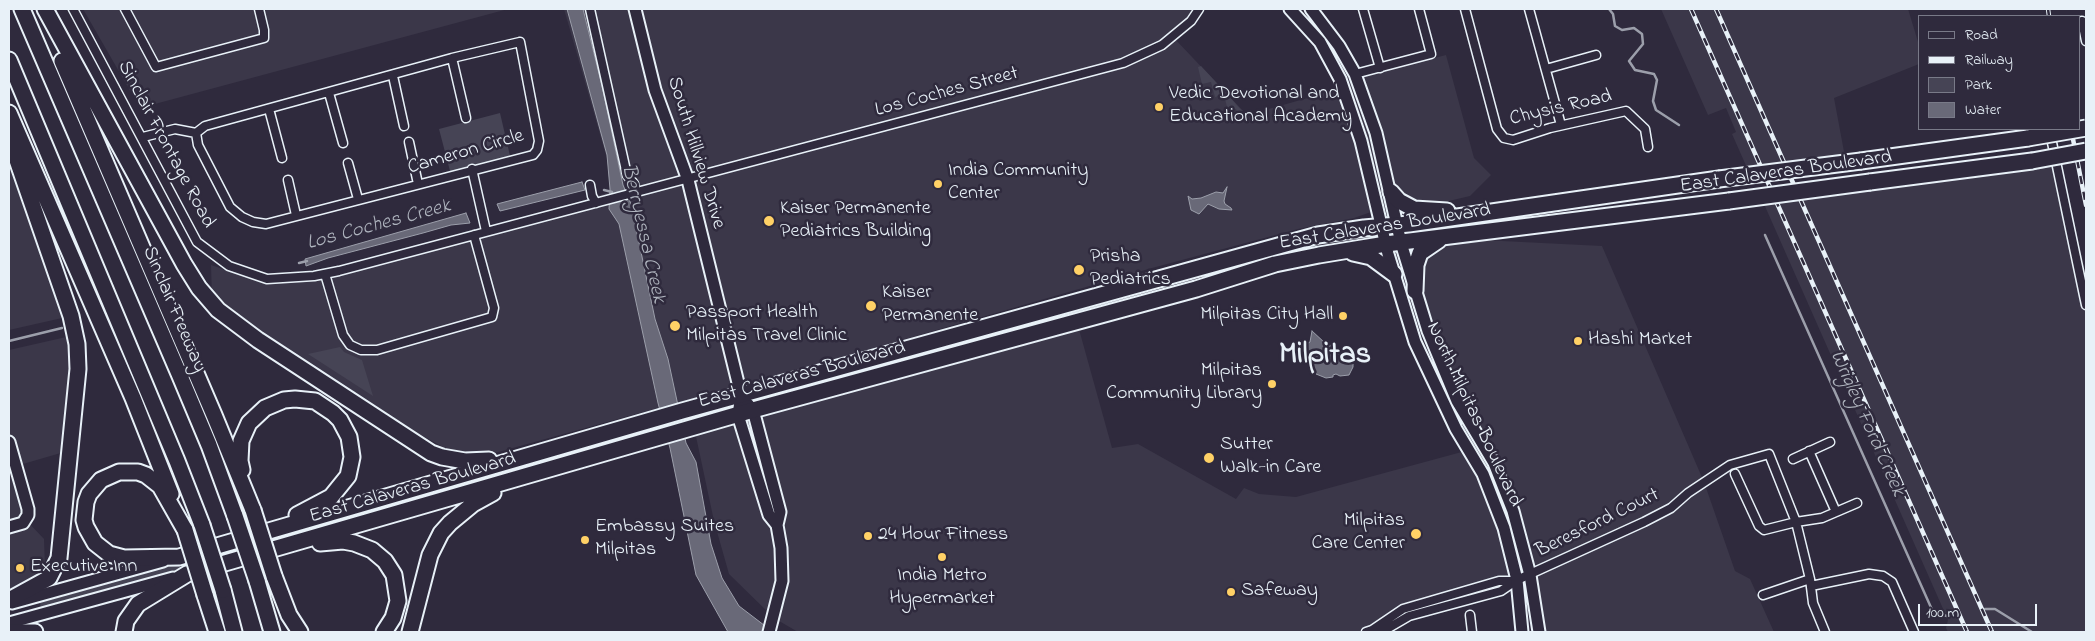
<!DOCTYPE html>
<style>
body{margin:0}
#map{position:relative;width:2095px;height:641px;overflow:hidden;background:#2f2a3d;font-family:"Indie Flower",sans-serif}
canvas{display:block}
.frame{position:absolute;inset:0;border:10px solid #e8f1f8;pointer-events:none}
.legend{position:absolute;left:1918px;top:15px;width:162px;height:115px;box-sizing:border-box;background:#2f2a3d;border:1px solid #797a88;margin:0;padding:6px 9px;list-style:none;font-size:15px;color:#e8f1f8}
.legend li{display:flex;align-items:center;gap:10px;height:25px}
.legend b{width:25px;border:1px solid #797a88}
.scale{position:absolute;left:1918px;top:604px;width:119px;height:22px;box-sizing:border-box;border:2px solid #e8f1f8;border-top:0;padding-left:6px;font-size:15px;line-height:18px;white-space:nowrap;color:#e8f1f8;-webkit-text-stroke:4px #2f2a3d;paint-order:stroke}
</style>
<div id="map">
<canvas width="2095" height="641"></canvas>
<div class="frame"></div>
<ul class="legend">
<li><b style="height:6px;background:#2f2a3d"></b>Road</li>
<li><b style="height:6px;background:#e8f1f8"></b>Railway</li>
<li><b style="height:14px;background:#464455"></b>Park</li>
<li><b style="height:14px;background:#696978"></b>Water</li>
</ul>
<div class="scale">100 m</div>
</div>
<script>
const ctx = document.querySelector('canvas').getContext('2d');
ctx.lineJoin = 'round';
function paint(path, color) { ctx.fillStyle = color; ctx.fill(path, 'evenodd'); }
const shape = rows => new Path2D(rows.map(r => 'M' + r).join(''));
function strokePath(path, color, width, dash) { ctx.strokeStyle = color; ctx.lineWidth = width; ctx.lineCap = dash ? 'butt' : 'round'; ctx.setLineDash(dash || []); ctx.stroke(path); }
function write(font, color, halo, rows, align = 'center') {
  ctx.font = font + ' "Indie Flower",sans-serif'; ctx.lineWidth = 5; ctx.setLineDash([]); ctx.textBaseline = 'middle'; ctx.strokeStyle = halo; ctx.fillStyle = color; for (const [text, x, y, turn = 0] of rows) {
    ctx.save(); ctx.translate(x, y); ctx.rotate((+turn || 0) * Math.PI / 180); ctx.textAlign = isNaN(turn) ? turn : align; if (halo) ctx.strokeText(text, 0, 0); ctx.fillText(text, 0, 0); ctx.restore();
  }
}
const built = shape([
 [83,9,508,9,140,108],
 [564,9,1196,9,1174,38,1247,115,1315,96,1350,80,1446,55,1474,158,1491,175,1470,196,1436,204,1408,199,1354,218,1298,229,1152,268,836,359,480,457,443,447,318,379,212,299,211,265,265,283,348,274,616,190],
 [1661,9,1908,9,1919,45,1919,64,1834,98,1845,157,1748,170,1732,134,1736,132,1726,108,1708,115],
 [9,137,71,316,9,330],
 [2054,157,2086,310,2086,632,1948,632,1946,628,1948,620,1764,204],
 [1442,238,1602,246,1704,482,1735,571,1750,579,1774,632,1539,632,1513,510,1457,401,1415,276,1416,265],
 [1077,322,1112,448,1138,444,1236,499,1244,488,1259,494,1296,497,1469,450,1483,474,1517,580,1499,581,1403,609,1366,632,798,632,774,618,729,574,714,521,694,427],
 [75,335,71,450,16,466,26,520,44,539,45,567,38,578,9,590,9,350]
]);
const green = shape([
 [1201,66,1228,95,1242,111,1238,114,1236,109,1228,111,1224,95,1215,97,1211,82,1202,84,1198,67],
 [500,113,511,160,451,175,439,129],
 [1043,318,1044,323,874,370,873,364],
 [340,347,344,352,362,360,373,396,308,354],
 [615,437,617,442,41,609,40,603]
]);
const water = shape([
 [567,9,583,9,602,86,623,185,631,204,655,319,668,359,686,443,696,462,711,544,722,578,739,606,773,632,728,632,696,575,670,448,658,403,619,224,609,209,610,189,607,155,567,9],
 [582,182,585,190,500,211,497,204,582,182],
 [1227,187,1224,201,1225,204,1231,208,1232,210,1219,209,1208,204,1199,214,1191,210,1188,196,1192,199,1201,198,1216,192,1223,193,1227,187],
 [466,213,470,223,451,225,423,233,328,258,306,266,305,259,466,213],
 [1312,331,1325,343,1344,351,1345,353,1339,354,1339,357,1347,356,1353,361,1353,367,1349,375,1340,376,1336,374,1333,375,1333,377,1326,378,1316,374,1310,355,1302,349,1300,344,1305,345,1310,342,1312,331]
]);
const stream = shape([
 [1609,9,1613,14,1615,26,1622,30,1634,28,1642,34,1643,44,1629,61,1635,70,1654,74,1657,80,1653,101,1656,110,1679,125],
 [604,190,612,192],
 [1765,235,1933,612,1947,616],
 [299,263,307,261],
 [9,341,62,328],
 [1985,609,1995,609,2032,632]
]);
const street = shape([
 [73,9,197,242,229,266,267,279,314,276,339,271,1123,63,1162,45,1191,21,1199,9],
 [125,9,156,67,264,38,264,30,259,9],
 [590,9,627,175,634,184,636,193],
 [1363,9,1380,68],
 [1465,9,1497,129,1504,138,1513,140,1550,128,1626,111,1645,129,1648,147],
 [1529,9,1561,125],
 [2082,21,2086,41],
 [520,42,539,141,537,150,533,155,266,224,253,222,242,217,230,207,198,145,196,133,205,126,452,58,520,42],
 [452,58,466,118],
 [1546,69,1596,55],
 [1355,74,1431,54,1419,9],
 [393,76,404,126],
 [329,93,343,143],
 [269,109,282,158],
 [2050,133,2086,305],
 [143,137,175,129,196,133],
 [409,142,418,184],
 [348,163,358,199],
 [472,169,486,231],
 [288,180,296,215],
 [590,185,592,196,596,203],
 [325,274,343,335,350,345,361,350,377,350,492,317,494,308,474,235],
 [1809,451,1836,512],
 [1793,459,1830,442],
 [1735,474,1759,526,1764,530,1796,522,1822,518,1857,503],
 [1811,586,1869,574,1883,576,1892,582,1914,632],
 [1763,595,1810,579],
 [1470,615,1472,632],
 [1372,630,1385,630,1409,616,1501,591,1517,580,1644,522,1671,508,1688,493,1730,465,1769,454,1796,522,1810,579,1813,603,1825,632],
 [1366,632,1372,630,1403,609,1499,581,1515,581]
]);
const secondary = shape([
 [635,9,655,90,688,180,741,395,738,415,769,515,777,525],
 [1290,9,1320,42,1340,79,1361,141,1388,254,1415,342,1456,429,1483,474,1504,528,1517,580,1522,632],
 [1311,9,1339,46,1355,74,1376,133,1401,243,1428,331,1457,401,1494,463,1513,511,1530,575,1539,632],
 [748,404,753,410,780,512,777,525,781,548,782,581,769,632],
 [9,442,28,509,28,515,23,523,9,527],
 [12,603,163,561],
 [9,623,173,578]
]);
const highway = shape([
 [22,9,180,376,209,445,235,516],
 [45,9,184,264,199,288,218,310,258,340,431,453,442,457,465,461,489,460],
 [9,60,177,461,202,525],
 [62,61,214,415,253,510],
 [9,113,133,398,171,494],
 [9,137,71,316,77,344,78,369,59,558,49,578,9,600],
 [1861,161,2028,138],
 [1870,182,2032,161],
 [1391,192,1399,201,1414,209,1447,211],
 [1353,253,1371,257,1394,274],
 [1415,291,1416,265,1420,253,1439,240],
 [242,470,240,461,241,441,249,423,265,408,284,400,295,399,315,401,333,413,340,420,349,437,352,457,348,476,331,497,297,515],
 [185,530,160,486,146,475,138,472,119,472,101,480,89,494,86,502,84,520,86,527,95,543,109,554,124,558,179,557,682,411,1318,235,1364,228,1409,224,1719,179],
 [320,543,343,541,354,543,372,550,385,561,394,575,398,601,393,618,384,632],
 [274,576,289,615,300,632],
 [257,581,272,632],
 [223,590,234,632],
 [205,595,217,632],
 [9,632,35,632],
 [124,632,126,621,138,604,187,574,753,410,1196,289,1275,264,1319,255,1386,244,1729,201],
 [410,632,430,555,441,533,450,523,473,504,493,493]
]);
const rail = shape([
 [1691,9,1967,632],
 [1716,9,1992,632],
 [2048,9,2049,16],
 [2071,129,2086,205]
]);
const highwayBridge = shape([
 [2028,138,2086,128],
 [2032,161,2086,151],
 [1719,179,1861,161],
 [1729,201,1870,182],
 [253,510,274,576],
 [235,516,257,581],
 [202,525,223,590],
 [185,530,205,595]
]);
const markers = [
 [1159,107,5,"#ffd166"],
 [938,184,5,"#ffd166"],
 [769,221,6,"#ffd166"],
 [1079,270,6,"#ffd166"],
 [871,306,6,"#ffd166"],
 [1343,316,5,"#ffd166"],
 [675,326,6,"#ffd166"],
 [1578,341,5,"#ffd166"],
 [1272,384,5,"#ffd166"],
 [1209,458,6,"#ffd166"],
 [1416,534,6,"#ffd166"],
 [868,536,5,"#ffd166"],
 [585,540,5,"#ffd166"],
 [942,557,5,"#ffd166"],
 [20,568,5,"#ffd166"],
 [1231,592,5,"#ffd166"]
];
const streetNames = [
 ["Los Coches Street",947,93,-15],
 ["Chysis Road",1561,109,-13],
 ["Sinclair Frontage Road",165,145,62],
 ["Cameron Circle",466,153,-16],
 ["South Hillview Drive",695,153,73],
 ["East Calaveras Boulevard",1786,173,-8],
 ["East Calaveras Boulevard",1385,228,-9],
 ["Sinclair Freeway",173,310,67],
 ["East Calaveras Boulevard",802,376,-15],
 ["North Milpitas Boulevard",1473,415,65],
 ["East Calaveras Boulevard",413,489,-16],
 ["Beresford Court",1598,524,-26]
];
const poiNames = [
 ["Vedic Devotional and",1169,95],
 ["Educational Academy",1169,118],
 ["India Community",948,172],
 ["Center",948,195],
 ["Kaiser Permanente",780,210],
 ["Pediatrics Building",780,233],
 ["Prisha",1090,258],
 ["Pediatrics",1090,281],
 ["Kaiser",882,294],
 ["Permanente",882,317],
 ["Passport Health",686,314],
 ["Milpitas Travel Clinic",686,337],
 ["Milpitas City Hall",1333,316,"right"],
 ["Hashi Market",1588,341],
 ["Milpitas",1262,372,"right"],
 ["Community Library",1262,395,"right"],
 ["Sutter",1220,446],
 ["Walk-in Care",1220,469],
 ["Milpitas",1405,522,"right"],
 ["Care Center",1405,545,"right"],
 ["Embassy Suites",595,528],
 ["Milpitas",595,551],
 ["24 Hour Fitness",878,536],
 ["Executive Inn",30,568],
 ["India Metro",942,577,"center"],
 ["Hypermarket",942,600,"center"],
 ["Safeway",1241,592]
];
const waterNames = [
 ["Los Coches Creek",379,226,-15],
 ["Berryessa Creek",642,234,77],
 ["Wrigley Ford Creek",1866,424,66]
];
const townNames = [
 ["Milpitas",1325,357]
];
paint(built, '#3b3749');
paint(green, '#464455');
paint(water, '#696978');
strokePath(water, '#9c9fab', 1);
strokePath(stream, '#9c9fab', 2.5);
strokePath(street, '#e8f1f8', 11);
strokePath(secondary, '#e8f1f8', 15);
strokePath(highway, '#e8f1f8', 19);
strokePath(street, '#2f2a3d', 8);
strokePath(secondary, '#2f2a3d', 11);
strokePath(highway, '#2f2a3d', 15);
strokePath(rail, '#e8f1f8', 4.5);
strokePath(rail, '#2f2a3d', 2.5, [8]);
strokePath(highwayBridge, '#e8f1f8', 19, []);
strokePath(highwayBridge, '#2f2a3d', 15);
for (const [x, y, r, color] of markers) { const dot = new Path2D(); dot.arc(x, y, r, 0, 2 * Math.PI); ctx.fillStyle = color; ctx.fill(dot); strokePath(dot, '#2f2a3d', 2); }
write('20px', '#e8f1f8', '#2f2a3d', streetNames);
write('20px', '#e8f1f8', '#2f2a3d', poiNames, 'left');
write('italic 21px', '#afb4be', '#2f2a3d', waterNames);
write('bold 30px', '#e8f1f8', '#2f2a3d', townNames);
</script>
